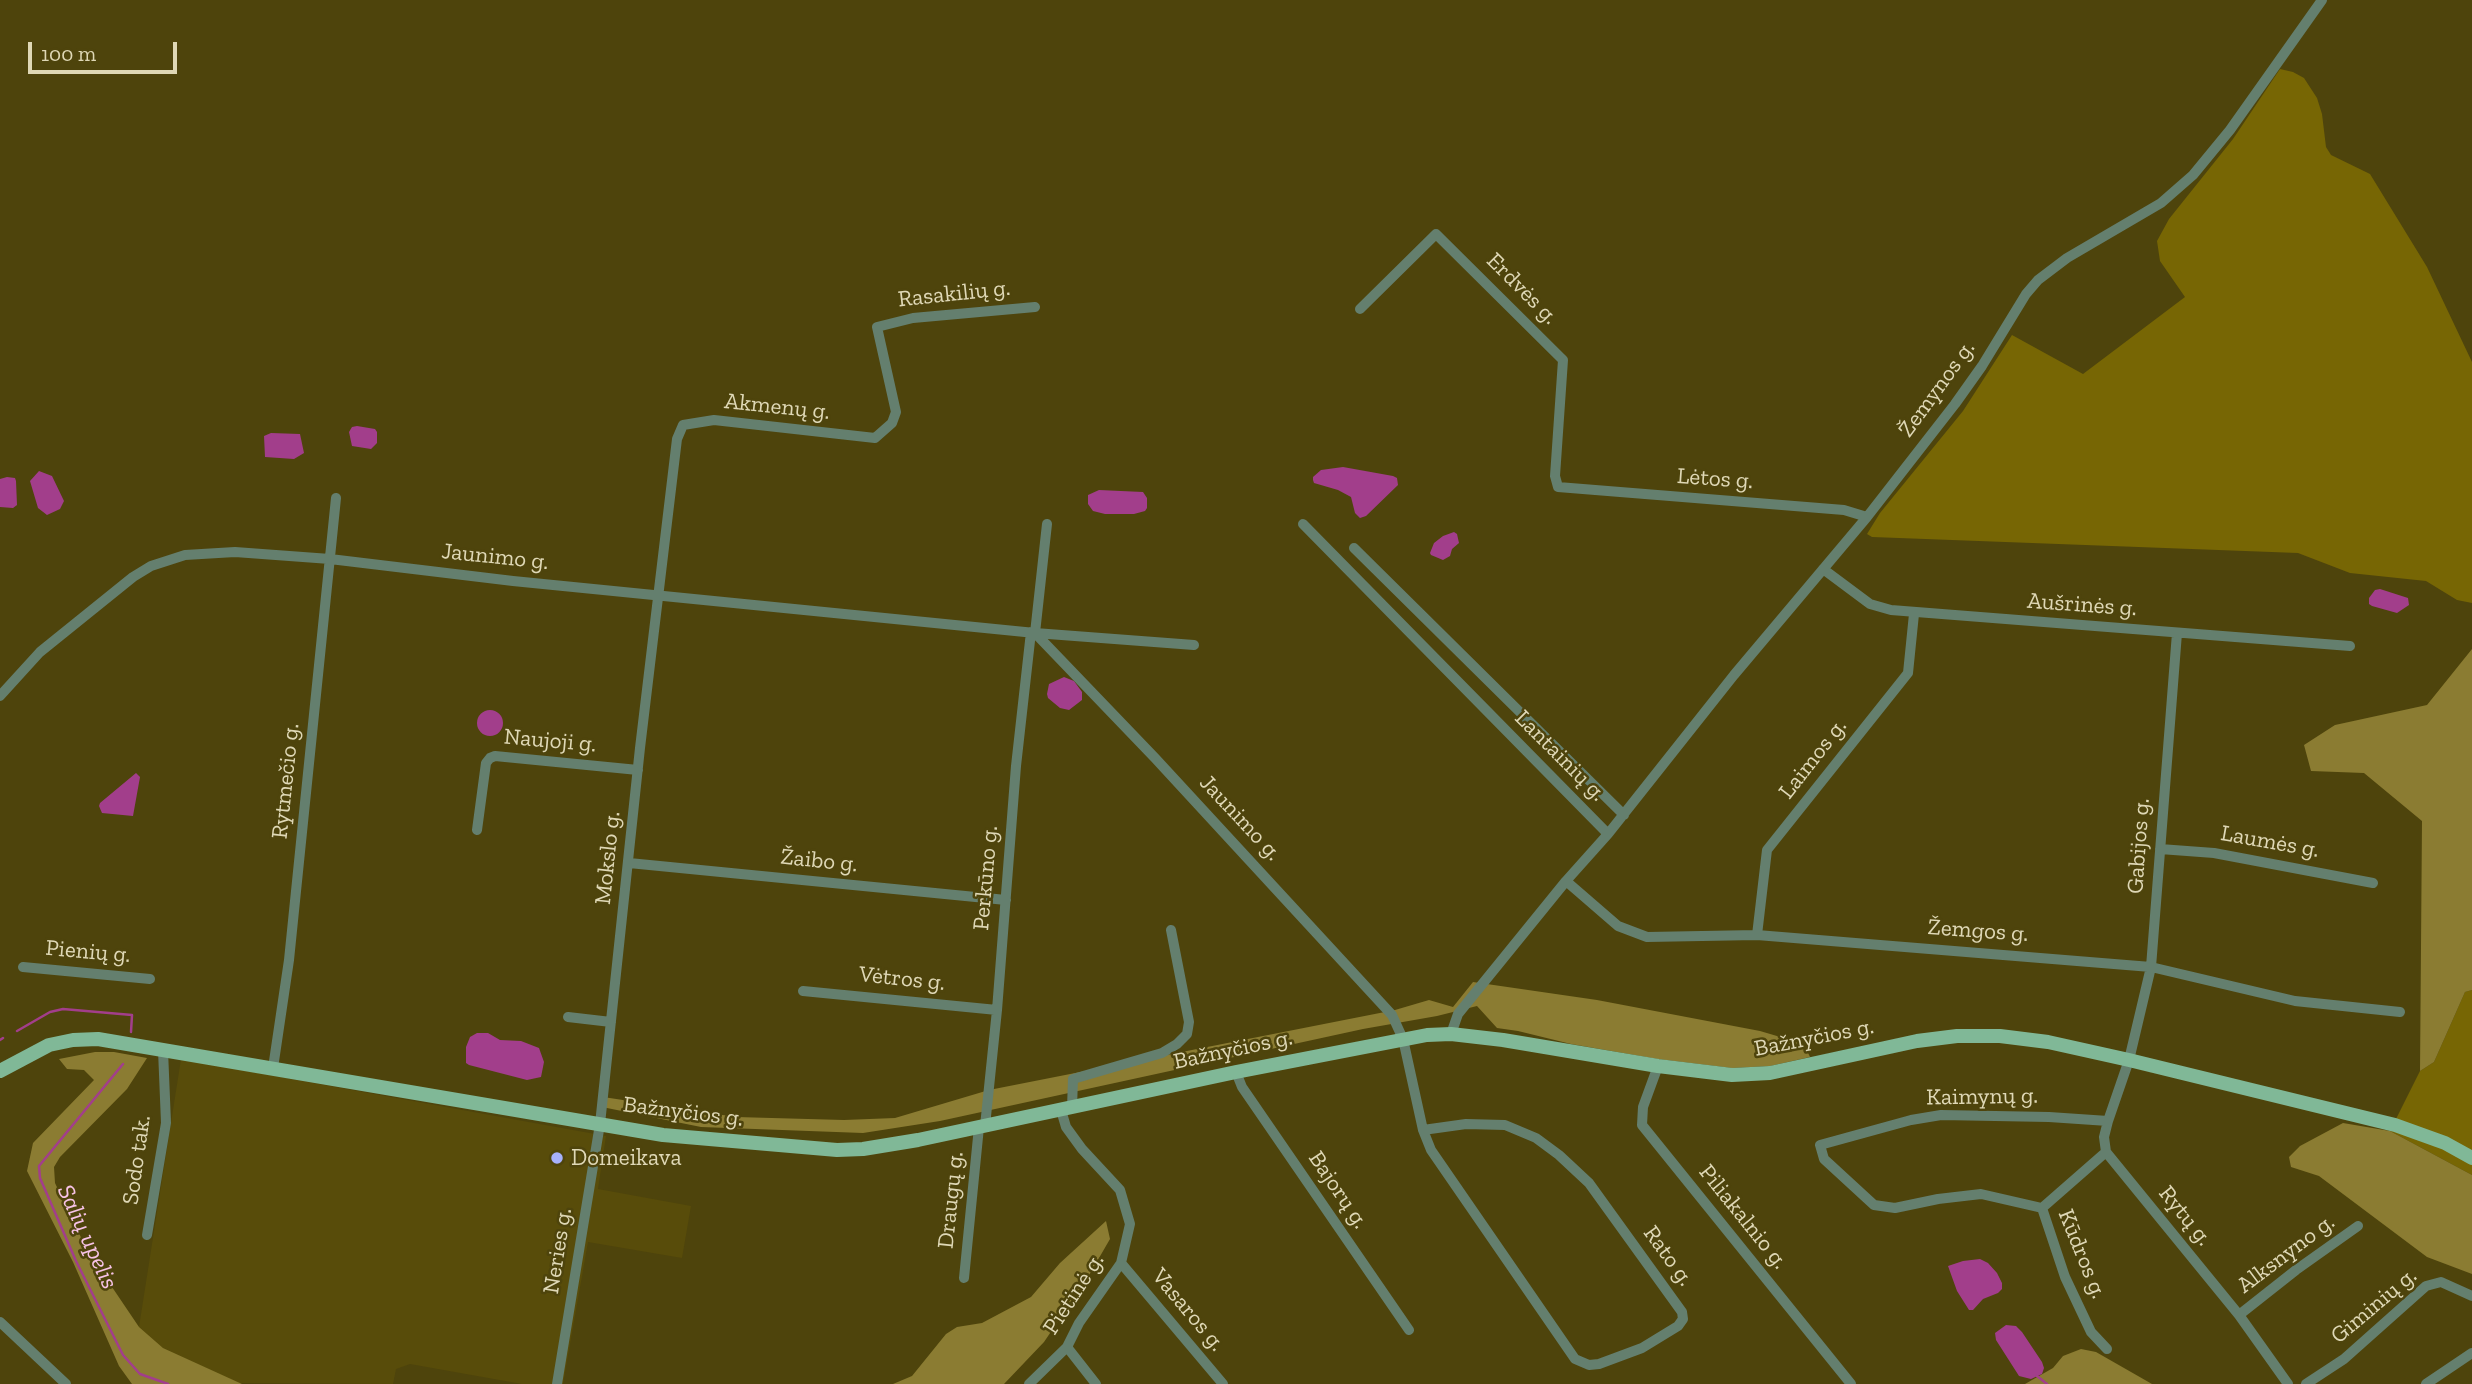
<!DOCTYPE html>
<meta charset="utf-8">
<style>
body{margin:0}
#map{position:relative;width:2472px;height:1384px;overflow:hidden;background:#4e440c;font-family:"Zilla Slab",serif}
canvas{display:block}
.scale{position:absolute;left:28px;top:42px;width:149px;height:32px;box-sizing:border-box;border:4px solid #dfd8b6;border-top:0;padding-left:9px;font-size:21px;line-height:24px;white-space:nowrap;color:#dfd8b6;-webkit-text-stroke:5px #4e440c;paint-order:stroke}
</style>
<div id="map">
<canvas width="2472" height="1384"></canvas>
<div class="scale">100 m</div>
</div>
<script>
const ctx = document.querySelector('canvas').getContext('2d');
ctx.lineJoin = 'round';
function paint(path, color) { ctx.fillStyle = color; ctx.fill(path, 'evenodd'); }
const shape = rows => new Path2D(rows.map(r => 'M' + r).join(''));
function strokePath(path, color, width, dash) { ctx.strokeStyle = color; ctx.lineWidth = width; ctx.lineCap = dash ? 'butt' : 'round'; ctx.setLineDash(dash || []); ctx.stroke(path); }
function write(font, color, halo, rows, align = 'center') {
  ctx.font = font + ' "Zilla Slab",serif'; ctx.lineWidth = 5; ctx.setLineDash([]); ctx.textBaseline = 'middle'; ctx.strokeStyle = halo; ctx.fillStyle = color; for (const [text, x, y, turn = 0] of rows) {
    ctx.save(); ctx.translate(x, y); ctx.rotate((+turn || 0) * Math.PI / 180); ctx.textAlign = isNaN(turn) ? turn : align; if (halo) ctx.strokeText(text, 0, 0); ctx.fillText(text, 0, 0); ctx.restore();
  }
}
const built = shape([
 [181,1059,606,1136,598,1189,691,1206,682,1258,588,1242,563,1384,522,1384,410,1364,396,1369,393,1384,239,1383,163,1348,139,1327]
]);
const green = shape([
 [2280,69,2293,72,2304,78,2317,98,2322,114,2326,147,2331,155,2370,174,2427,267,2472,362,2472,603,2457,600,2426,581,2350,573,2298,553,1872,537,1867,534,1880,513,1963,411,2012,335,2083,374,2185,297,2160,261,2157,241,2169,219,2233,139],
 [2472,990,2472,1175,2390,1131,2420,1071,2434,1062,2465,992]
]);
const forest = shape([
 [2472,649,2472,990,2465,992,2434,1062,2420,1071,2422,821,2364,773,2311,771,2304,745,2335,725,2427,705],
 [1473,982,1597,1000,1760,1031,1804,1044,1810,1057,1770,1066,1732,1068,1658,1059,1571,1044,1518,1031,1497,1028,1477,1006,1437,1016,1363,1029,940,1121,863,1133,701,1127,602,1107,603,1097,736,1117,844,1120,895,1118,989,1090,1395,1010,1429,1000,1453,1007],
 [95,1052,114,1052,147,1058,127,1089,60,1157,54,1167,55,1183,87,1250,139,1327,163,1348,242,1384,132,1384,119,1366,73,1262,27,1171,33,1143,94,1080,84,1070,67,1069,59,1059],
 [2343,1123,2390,1131,2472,1175,2472,1274,2427,1257,2319,1176,2291,1167,2289,1157,2300,1146],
 [1106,1221,1110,1239,1088,1277,1044,1342,1004,1384,893,1384,912,1376,946,1334,957,1327,982,1323,1031,1297,1060,1263],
 [2081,1349,2096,1352,2152,1384,2025,1384,2053,1368,2063,1356]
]);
const water = shape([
 [357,426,375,429,377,432,377,443,371,449,352,446,349,432,352,427],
 [271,433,300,434,304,453,294,459,265,457,264,436],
 [1343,467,1393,476,1397,478,1398,485,1366,516,1360,518,1355,513,1351,497,1338,490,1314,483,1313,480,1313,477,1321,470],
 [39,471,52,476,64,501,60,509,47,515,38,508,30,481],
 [7,477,15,478,16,481,17,505,13,508,0,507,0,479],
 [1099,490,1143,492,1147,498,1147,508,1145,511,1134,514,1105,514,1093,511,1088,504,1088,495],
 [1454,532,1457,534,1459,543,1452,549,1450,556,1443,560,1431,555,1430,553,1434,543,1443,536],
 [2380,589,2408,598,2409,605,2397,613,2372,606,2369,604,2369,598,2375,590],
 [1064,677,1074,681,1082,692,1082,700,1069,710,1060,708,1048,698,1047,694,1049,684],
 '477 723a13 13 0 1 1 26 0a13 13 0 1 1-26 0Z',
 [136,773,140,777,133,816,102,813,99,806,100,803],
 [477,1033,488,1033,500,1040,521,1041,539,1048,544,1062,541,1077,527,1080,469,1065,466,1063,466,1047,470,1037],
 [1980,1259,1988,1263,1997,1273,2002,1283,2002,1289,1998,1293,1983,1299,1973,1310,1969,1310,1957,1291,1948,1266,1963,1261],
 [2006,1325,2016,1326,2022,1332,2042,1362,2044,1368,2042,1374,2031,1379,2019,1376,1996,1340,1995,1333]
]);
const stream = shape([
 [17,1031,50,1012,63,1009,132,1015,131,1032],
 [0,1040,3,1038],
 [123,1064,39,1166,40,1178,76,1261,123,1355,140,1374,168,1384],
 [2037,1376,2047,1384]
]);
const minor = shape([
 [1360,309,1436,234,1563,360,1555,476,1558,487,1844,510,1867,517],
 [1047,524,1035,633,1155,758,1392,1015,1403,1039,1423,1130,1431,1150,1575,1359,1589,1365,1599,1364,1642,1348,1678,1326,1683,1319,1682,1312,1589,1183,1559,1155,1536,1138,1505,1125,1466,1124,1423,1130],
 [1303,524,1608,834],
 [1354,548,1624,815],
 [1823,569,1870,604,1891,610,2350,646],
 [2177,633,2151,967,2129,1060,2108,1121,2104,1137,2106,1152,2239,1315,2288,1384],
 [0,696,40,652,133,577,151,566,185,555,235,552,330,559,513,581,1035,633,1194,645],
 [477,830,486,763,490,758,495,756,638,770],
 [2160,849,2214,853,2373,883],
 [629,863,1006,900],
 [1566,881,1618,926,1647,937,1757,935,2151,967,2295,1001,2400,1012],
 [1757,935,1767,850,1908,673,1914,614],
 [23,967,150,979],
 [803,991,997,1010],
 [568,1017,611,1022],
 [1451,1034,1458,1014,1566,881,1608,834,1734,675,1867,517,1955,404,1982,366,2026,294,2038,280,2067,258,2161,203,2193,175,2230,130,2322,0],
 [1658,1066,1643,1107,1642,1125,1851,1384],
 [273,1068,289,960,336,498],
 [1236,1072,1242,1087,1409,1330],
 [1072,1108,1073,1079,1162,1053,1177,1044,1187,1034,1189,1022,1171,930],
 [985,1126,997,1010,1016,766,1031,632],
 [2042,1208,2106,1152],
 [147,1235,166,1123,163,1050],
 [1121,1263,1223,1384],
 [964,1278,979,1127],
 [2239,1315,2296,1270,2358,1226],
 [0,1322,66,1384],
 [1067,1347,1096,1384],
 [2107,1349,2091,1332,2065,1277,2042,1208,1981,1194,1938,1199,1895,1208,1874,1205,1824,1159,1820,1145,1911,1120,1941,1115,2049,1117,2108,1121],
 [557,1384,600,1124,640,748,677,439,683,425,714,420,875,438,892,423,896,412,877,327,913,318,1035,307],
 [1029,1384,1067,1347,1079,1323,1121,1263,1130,1224,1120,1190,1082,1149,1066,1127,1061,1110],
 [2306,1384,2344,1359,2426,1286,2441,1282,2472,1296],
 [2426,1384,2472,1353]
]);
const major = shape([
 [0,1071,49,1045,73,1040,98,1039,663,1135,837,1150,863,1149,918,1140,1236,1072,1427,1035,1451,1034,1503,1040,1658,1066,1732,1075,1770,1073,1917,1041,1957,1036,2000,1036,2048,1042,2129,1060,2395,1125,2445,1143,2472,1158]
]);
const markers = [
 [557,1158,7,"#a7b1fc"]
];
const streetNames = [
 ["Erdvės g.",1522,289,45],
 ["Rasakilių g.",954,294,-6],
 ["Žemynos g.",1937,389,-54],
 ["Akmenų g.",777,407,6],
 ["Lėtos g.",1715,479,4],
 ["Jaunimo g.",495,557,6],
 ["Aušrinės g.",2082,605,4],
 ["Naujoji g.",550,741,5],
 ["Lantainių g.",1560,756,45],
 ["Laimos g.",1813,759,-52],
 ["Rytmečio g.",286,781,-84],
 ["Jaunimo g.",1240,818,47],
 ["Laumės g.",2270,842,10],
 ["Gabijos g.",2139,846,-86],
 ["Mokslo g.",608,858,-84],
 ["Žaibo g.",819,861,6],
 ["Perkūno g.",986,878,-85],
 ["Žemgos g.",1978,931,4],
 ["Pienių g.",88,952,5],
 ["Vėtros g.",902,979,6],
 ["Bažnyčios g.",1814,1038,-11],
 ["Bažnyčios g.",1233,1050,-12],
 ["Kaimynų g.",1982,1097,-1],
 ["Bažnyčios g.",683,1112,7],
 ["Sodo tak.",137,1160,-82],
 ["Bajorų g.",1338,1190,56],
 ["Draugų g.",951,1200,-84],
 ["Rytų g.",2185,1216,51],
 ["Piliakalnio g.",1743,1217,51],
 ["Neries g.",558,1251,-81],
 ["Kūdros g.",2082,1254,68],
 ["Alksnyno g.",2286,1254,-37],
 ["Rato g.",1668,1256,54],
 ["Pietinė g.",1074,1294,-57],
 ["Giminių g.",2374,1306,-40],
 ["Vasaros g.",1188,1310,50]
];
const poiNames = [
 ["Domeikava",571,1158]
];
const waterNames = [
 ["Salių upelis",87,1237,65]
];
paint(built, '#584c0a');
paint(green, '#776604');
paint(forest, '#8b7c32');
paint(water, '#a23e8b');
strokePath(stream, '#a23e8b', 2.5);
strokePath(minor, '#647f6e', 10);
strokePath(major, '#80b897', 14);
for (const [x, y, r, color] of markers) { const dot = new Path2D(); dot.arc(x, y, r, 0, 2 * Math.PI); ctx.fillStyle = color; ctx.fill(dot); strokePath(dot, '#4e440c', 2.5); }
write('23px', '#dfd8b6', '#4e440c', streetNames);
write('23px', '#dfd8b6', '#4e440c', poiNames, 'left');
write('italic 24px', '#f7c3e7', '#4e440c', waterNames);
</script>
